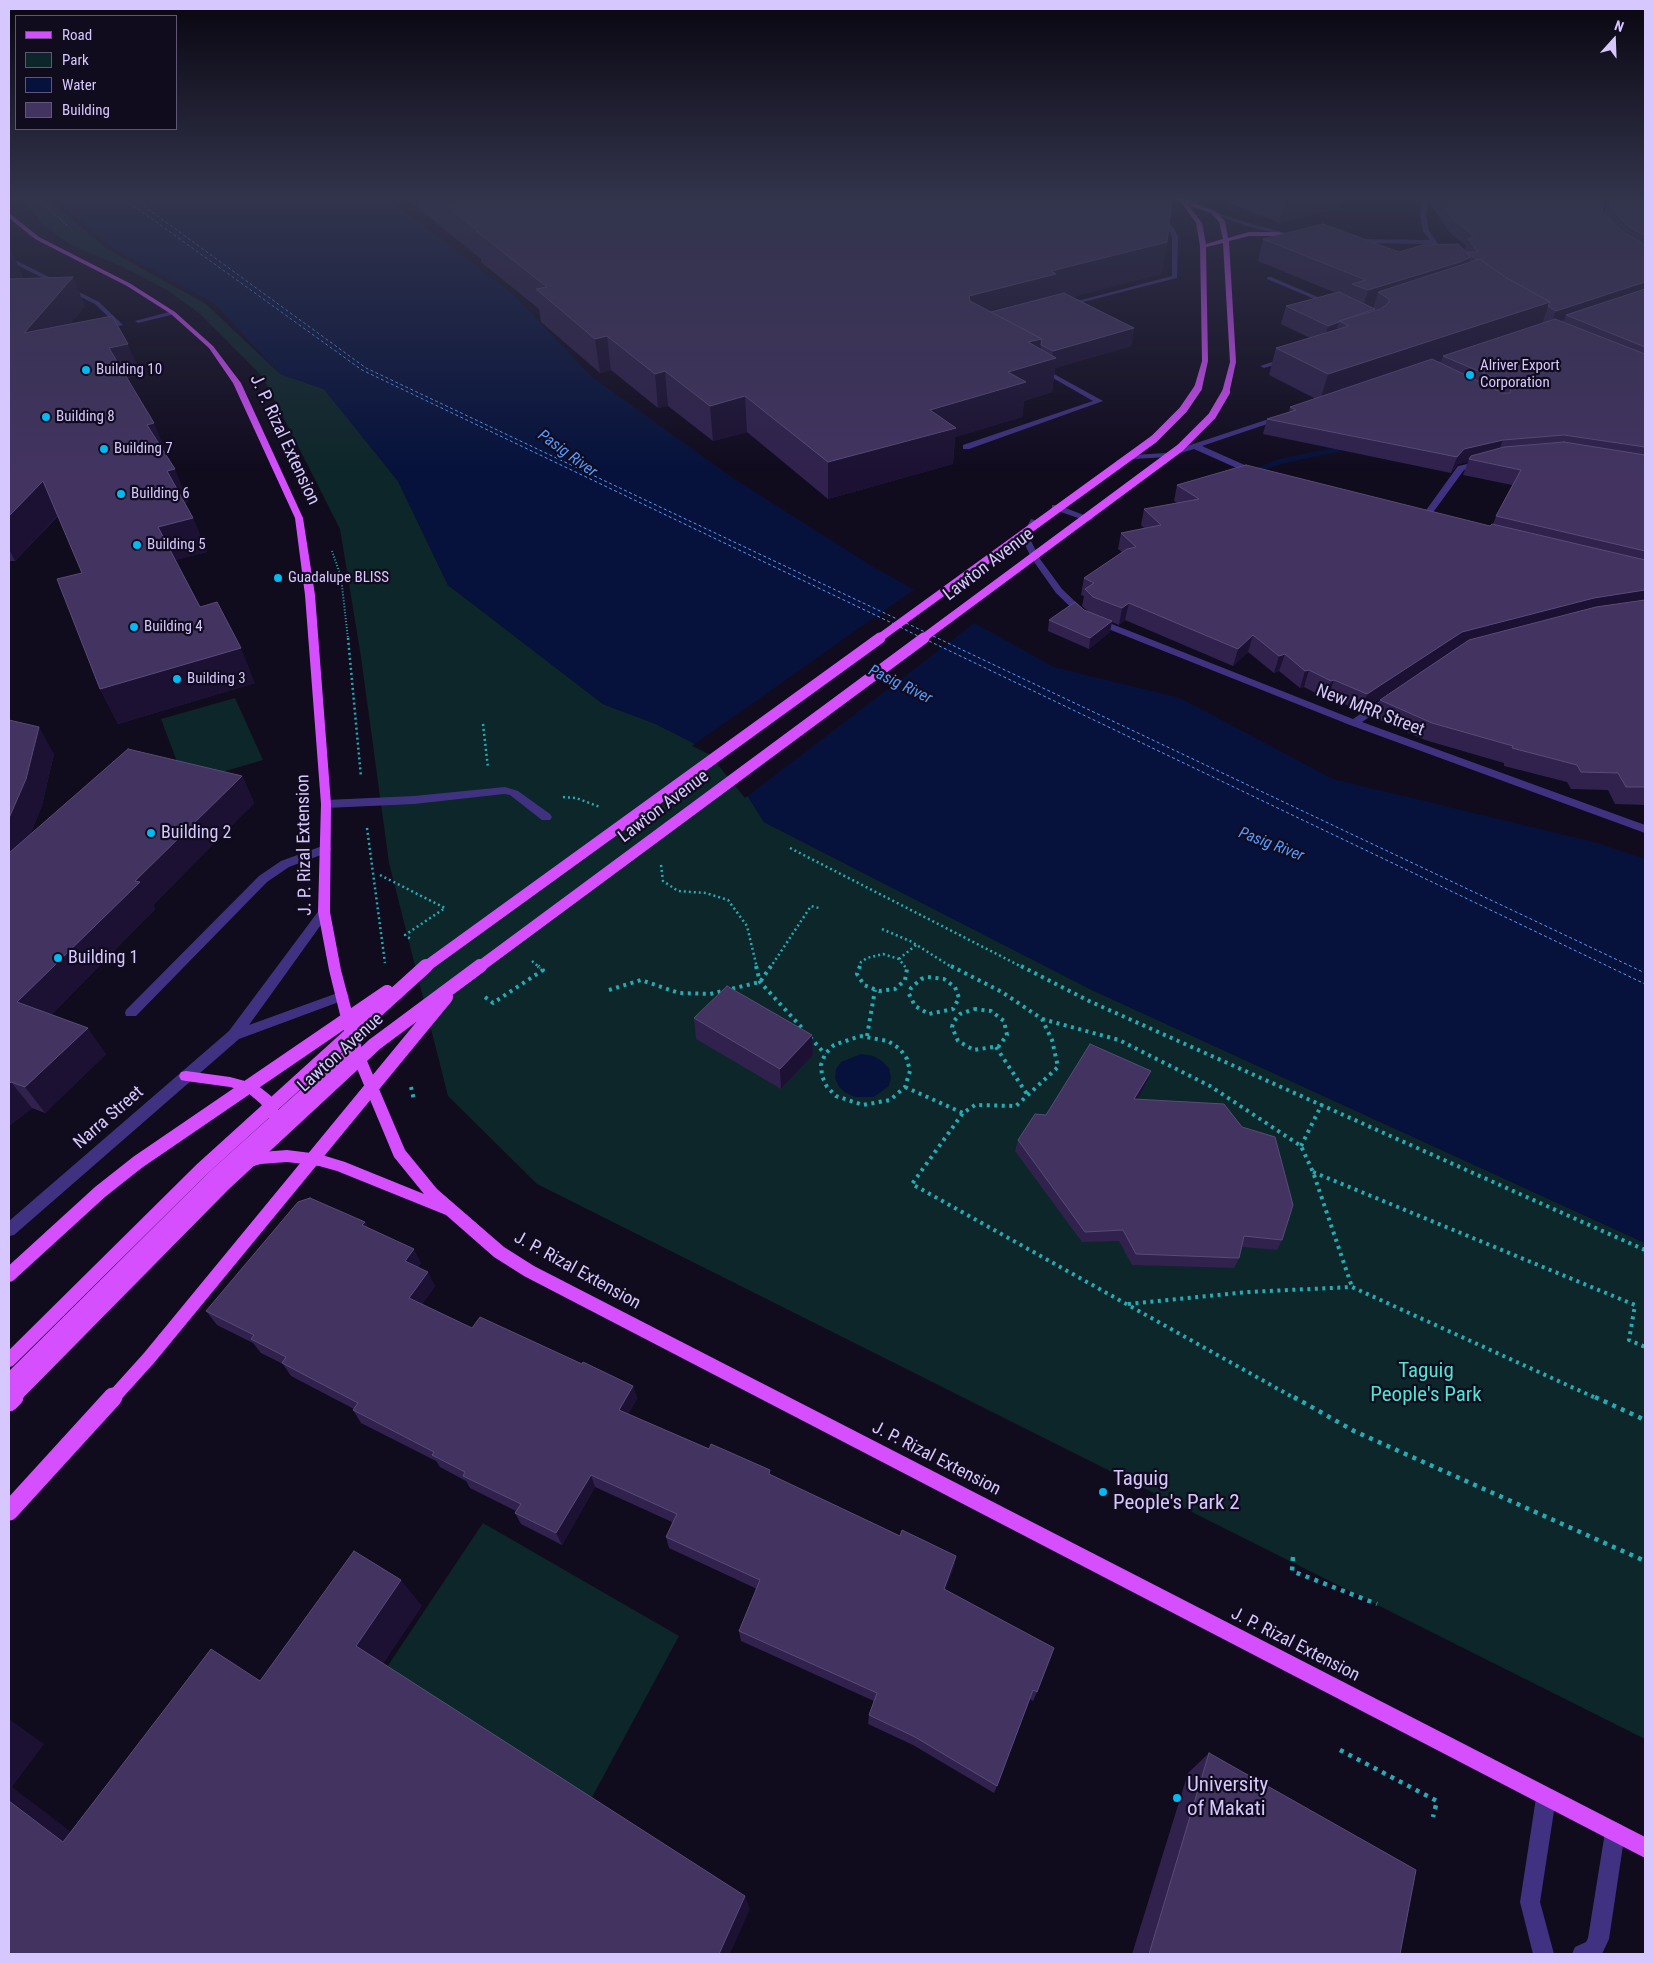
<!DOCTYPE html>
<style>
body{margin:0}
#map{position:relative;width:1654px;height:1963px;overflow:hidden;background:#110b1e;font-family:"Roboto Condensed",sans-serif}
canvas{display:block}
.frame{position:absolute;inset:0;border:10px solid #d6c8ff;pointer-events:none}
.legend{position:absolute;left:15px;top:15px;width:162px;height:115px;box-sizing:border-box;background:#110b1e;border:1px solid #605778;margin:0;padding:6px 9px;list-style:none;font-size:15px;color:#d6c8ff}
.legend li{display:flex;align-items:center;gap:10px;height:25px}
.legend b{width:25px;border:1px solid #605778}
.north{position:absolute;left:1589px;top:15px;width:50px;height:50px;-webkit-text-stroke:4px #110b1e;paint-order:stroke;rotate:20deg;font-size:14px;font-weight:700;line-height:20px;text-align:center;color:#d6c8ff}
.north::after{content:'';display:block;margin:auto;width:18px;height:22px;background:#d6c8ff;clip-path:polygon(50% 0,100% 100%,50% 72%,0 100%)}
</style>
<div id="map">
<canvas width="1654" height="1963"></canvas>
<div class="frame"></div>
<ul class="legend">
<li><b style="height:6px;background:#d54fff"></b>Road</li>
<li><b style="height:14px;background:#0d2629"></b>Park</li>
<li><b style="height:14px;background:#06123c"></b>Water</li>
<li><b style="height:14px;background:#423360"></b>Building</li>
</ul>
<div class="north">N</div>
</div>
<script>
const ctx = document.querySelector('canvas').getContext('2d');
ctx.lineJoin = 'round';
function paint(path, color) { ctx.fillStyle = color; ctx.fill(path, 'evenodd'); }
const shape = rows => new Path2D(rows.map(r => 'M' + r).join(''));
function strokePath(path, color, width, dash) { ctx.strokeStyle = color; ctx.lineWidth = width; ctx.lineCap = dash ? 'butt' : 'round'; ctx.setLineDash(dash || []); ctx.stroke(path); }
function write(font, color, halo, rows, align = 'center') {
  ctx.font = font + ' "Roboto Condensed",sans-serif'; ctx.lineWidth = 4.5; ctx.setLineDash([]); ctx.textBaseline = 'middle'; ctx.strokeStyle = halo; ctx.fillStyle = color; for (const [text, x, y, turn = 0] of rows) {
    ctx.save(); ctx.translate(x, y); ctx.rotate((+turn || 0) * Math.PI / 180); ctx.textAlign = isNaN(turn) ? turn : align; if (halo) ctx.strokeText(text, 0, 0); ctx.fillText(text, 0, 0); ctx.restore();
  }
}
const green = shape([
 [21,196,44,196,107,249,206,304,280,374,324,389,398,481,448,585,603,704,656,724,711,752,742,787,764,822,1092,990,1645,1243,1645,1739,537,1184,448,1096,389,863,361,657,340,529,263,377,199,313,167,290,125,268,73,246,43,225],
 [235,698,263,760,185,783,161,719],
 [483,1523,679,1636,590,1801,385,1670]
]);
const water = shape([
 [51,196,384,196,513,294,592,377,733,478,875,568,1054,667,1180,698,1333,779,1594,842,1645,859,1645,1243,1092,990,764,822,742,787,711,752,656,724,603,704,448,585,398,481,324,389,280,374,215,304,112,248],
 [861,1054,873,1056,882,1061,889,1068,891,1077,889,1086,874,1097,855,1097,846,1093,839,1087,835,1078,836,1069,841,1062]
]);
const pier = shape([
 [916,588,977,621,745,798,709,754,692,746]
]);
const stream = shape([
 [1353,444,1357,446,1356,448,1284,463,1245,476,1241,474,1279,459,1353,444]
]);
const ferry = shape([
 [120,196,362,370,894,624],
 [130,196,366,368,897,619],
 [906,623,925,632],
 [900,627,918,636],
 [933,636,1645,973],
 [929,641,1645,984]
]);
const pathFar3 = shape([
 [35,196,68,226],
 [332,551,341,577,348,639]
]);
const pathFar2 = shape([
 [348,638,361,777],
 [483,724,488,768],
 [563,797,576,798,600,807],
 [367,828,385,963],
 [790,848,1024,968],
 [661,865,663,881,678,891,706,893,728,900,747,926,757,968],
 [380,875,445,908,405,935,412,940],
 [882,929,912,942,953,968],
 [899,959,916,945],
 [532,961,540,968],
 [770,968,811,906,819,908],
 [859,968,861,962,867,958,883,954,899,959,906,968]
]);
const pathFar1 = shape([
 [756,966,760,982,804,1030],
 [860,966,857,974,864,985,879,991,895,989,905,980,907,969,905,966],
 [951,966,1002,992,1042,1019,1052,1040,1058,1067,1016,1106,975,1105,963,1113,912,1184,1296,1399],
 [1021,966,1089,1001,1645,1250],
 [928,977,944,979,955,987,959,998,953,1009,929,1014,915,1006,909,994,911,988,921,979,928,977],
 [609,990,641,980,679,993,710,994,760,982,771,966],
 [485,997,493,1003,543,970,538,966],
 [974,1009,991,1011,1004,1021,1007,1035,999,1046,974,1050,958,1041,952,1027,954,1021,960,1014,974,1009],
 [1042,1019,1119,1040,1210,1086,1301,1146,1313,1172,1352,1287],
 [860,1036,888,1041,900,1049,907,1059,910,1071,905,1087,890,1100,863,1105,836,1096,827,1087,822,1076,821,1065,825,1054,834,1045,860,1036],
 [867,1036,875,990],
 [810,1037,825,1054],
 [996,1047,1027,1094],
 [411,1087,414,1100],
 [905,1087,963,1113],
 [1301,1146,1322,1104],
 [1313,1172,1635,1305,1629,1340,1645,1347],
 [1128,1304,1248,1292,1352,1287,1598,1399]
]);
const path = shape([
 [1294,1397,1354,1431,1645,1561],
 [1595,1397,1645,1420],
 [1293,1557,1292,1571,1377,1604],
 [1340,1750,1437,1801,1433,1817]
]);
const minor = shape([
 [1423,196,1429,196,1426,214,1429,231,1448,258,1444,258,1433,244,1353,243,1350,241,1353,239,1430,240,1423,231,1420,214,1423,196],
 [1602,196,1608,196,1603,208,1603,220,1600,222,1597,220,1597,208,1602,196],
 [1211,211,1251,224,1294,235,1291,237,1247,226,1211,213,1211,211],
 [1154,214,1158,214,1174,228,1178,237,1177,278,1063,307,1063,305,1172,276,1172,237,1169,230,1154,216,1154,214],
 [9,257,99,302,123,325,118,326,95,304,9,261,9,257],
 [1267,277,1271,277,1334,304,1329,305,1267,279,1267,277],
 [173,311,176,313,175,314,138,323,135,321,173,311],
 [1288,357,1291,359,1290,360,1264,368,1260,366,1288,357],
 [1039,368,1043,368,1103,401,969,449,963,449,963,445,1093,401,1039,370,1039,368],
 [1278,416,1285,418,1202,446,1256,470,1256,474,1250,474,1194,449,1167,457,1134,459,1120,463,1116,461,1133,455,1166,453,1278,416],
 [1481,461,1485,463,1484,465,1464,470,1426,522,1420,522,1419,520,1458,466,1481,461],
 [1052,505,1058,505,1094,519,1087,521,1052,509,1052,505],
 [1031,519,1038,521,1031,534,1031,541,1040,559,1062,589,1089,615,1353,719,1387,696,1395,696,1395,700,1362,722,1645,825,1645,833,1350,725,1083,619,1056,593,1032,559,1023,541,1023,534,1031,519],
 [505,787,518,791,550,814,552,817,550,820,542,820,510,795,504,794,414,804,326,808,321,804,326,800,414,796,505,787],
 [325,845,329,846,331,849,329,852,289,867,267,882,136,1016,126,1016,125,1013,126,1010,259,876,281,861,325,845],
 [324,908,330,912,328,915,249,1025,343,991,347,993,349,996,347,999,239,1039,14,1235,9,1236,9,1221,229,1031,320,909,324,908],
 [1546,1788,1553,1791,1556,1798,1540,1902,1554,1954,1533,1954,1520,1902,1536,1798,1539,1791,1546,1788],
 [1615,1822,1622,1825,1625,1832,1609,1939,1602,1954,1572,1954,1575,1947,1586,1942,1588,1938,1605,1832,1608,1825,1615,1822]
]);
const major = shape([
 [1168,196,1177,196,1215,211,1225,221,1228,238,1249,232,1280,232,1283,234,1280,236,1249,236,1229,241,1236,362,1229,394,1222,392,1230,362,1223,243,1206,247,1208,361,1202,388,1198,390,1194,388,1202,361,1200,246,1196,223,1181,202,1168,196],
 [1188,205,1211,213,1219,222,1223,239,1206,244,1202,223,1188,205],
 [9,213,39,237,131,284,175,312,213,346,241,383,303,518,315,595,331,804,330,912,341,970,362,1049,405,1150,437,1189,504,1247,534,1266,1645,1837,1645,1858,524,1276,494,1257,446,1215,337,1171,319,1166,287,1162,261,1164,247,1168,242,1166,241,1161,15,1387,9,1390,9,1371,208,1173,269,1118,261,1104,247,1092,230,1087,186,1081,181,1080,179,1076,181,1072,186,1071,230,1077,256,1084,271,1096,278,1110,348,1047,329,970,318,912,321,804,305,595,295,518,233,383,209,348,171,314,127,286,35,239,9,218,9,213],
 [353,1059,394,1157,424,1194,345,1162,319,1154,287,1150,261,1152,245,1157,353,1059]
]);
const majorBridgeFar3 = shape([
 [878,639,1154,439,1183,410,1198,388],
 [922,639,1180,448,1212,416,1226,392]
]);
const majorBridgeFar2 = shape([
 [424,968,880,638],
 [478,968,924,638]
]);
const majorBridgeFar1 = shape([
 [9,1275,100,1192,138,1162,387,992],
 [9,1360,201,1170,426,966],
 [12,1399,224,1184,375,1044,480,966],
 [112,1399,149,1358,446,997]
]);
const majorBridge = shape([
 [9,1402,14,1397],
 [9,1511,113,1397]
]);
const wall = shape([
 [403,196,1169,196,1167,242,1161,274,1072,297,1134,328,1131,346,1055,368,1052,392,1024,401,1022,417,955,437,953,464,828,499,747,432,713,441,668,406,658,408,611,370,600,373,541,322,539,309,481,262,481,259],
 [1213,196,1342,196,1338,208,1279,223],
 [1431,196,1600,196,1603,212,1605,215,1605,208,1610,196,1645,196,1645,805,1615,804,1608,790,1571,789,1567,782,1504,766,1504,763,1425,740,1373,717,1380,700,1456,649,1361,711,1328,697,1325,698,1304,687,1300,688,1279,671,1274,673,1248,652,1233,666,1125,620,1119,625,1112,622,1110,632,1089,649,1048,631,1049,620,1084,610,1089,612,1082,606,1084,596,1081,595,1084,578,1122,552,1118,549,1121,533,1144,528,1141,525,1144,509,1177,503,1174,501,1177,485,1490,526,1493,524,1496,516,1512,485,1463,475,1468,462,1458,464,1451,473,1263,434,1267,419,1289,412,1290,407,1316,399,1269,375,1276,348,1310,338,1281,324,1286,306,1336,293,1258,261,1263,239,1399,252,1464,250,1466,246,1450,233,1430,204],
 [9,248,10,248,23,277,21,278,85,306,70,324,141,375,127,378,167,455,166,455,188,502,185,503,193,518,207,552,175,560,200,607,255,683,118,724,100,689,82,573,58,516,15,561,9,561],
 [9,720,54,754,42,805,30,835,242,776,254,803,153,905,155,909,51,1015,106,1054,45,1113,32,1108,9,1126],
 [694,1018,812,1035,813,1055,781,1089,696,1039],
 [1147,1082,1137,1099,1282,1240,1277,1250,1242,1247,1239,1258,1234,1268,1132,1265,1119,1241,1082,1242,1015,1151,1018,1140,1046,1115],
 [365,1222,368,1228,421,1263,418,1267,435,1286,422,1304,472,1328,582,1364,633,1386,637,1399,628,1414,771,1475,900,1536,956,1556,954,1567,945,1590,1037,1692,1033,1701,1030,1699,997,1786,994,1793,913,1745,868,1724,869,1715,874,1701,741,1641,739,1631,757,1589,669,1548,666,1537,672,1522,595,1487,562,1545,521,1524,515,1513,516,1511,470,1488,466,1481,440,1467,436,1461,361,1423,353,1410,354,1409,291,1376,283,1364,261,1353,253,1343,217,1325,206,1311],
 [1209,1753,1400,1954,1132,1954,1188,1773]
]);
const shadedWall = shape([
 [1285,196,1342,196,1338,208,1279,223],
 [1167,242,1161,274,1053,302,967,329,969,296,1051,271],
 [10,248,23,277,9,292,9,250],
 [1471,257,1464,279,1378,292,1373,309,1361,313,1368,290],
 [73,277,85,306,38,363,24,333],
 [1645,282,1645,294,1566,315,1564,320,1550,325,1556,311],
 [1550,302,1540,329,1443,356,1441,361,1320,401,1328,374],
 [1339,322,1334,340,1323,343,1328,326],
 [1134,328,1131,346,1055,368,1052,392,1024,401,1022,417,955,437,953,464,828,499,828,462,930,410,1008,372,1028,342,1042,339,1039,363,1052,359,1053,351],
 [607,336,611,370,600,373,595,339],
 [128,344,141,375,121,379,109,348],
 [665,371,668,406,658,408,655,374],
 [745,396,747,432,713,441,710,406],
 [154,423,167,455,160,457,147,425],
 [1503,440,1497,455,1469,459,1468,462,1458,464,1451,473,1457,457,1464,449],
 [175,469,188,502,180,504,167,471],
 [43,481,59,514,15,561,9,549,9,516],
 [193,518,207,552,172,561,158,527],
 [1645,590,1645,606,1586,614,1455,649,1361,711,1367,694,1462,632,1594,598],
 [1129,603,1125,620,1119,625,1122,608],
 [1112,621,1110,632,1089,649,1090,638],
 [1253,635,1248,652,1233,666,1238,649],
 [241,648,255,683,118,724,100,689],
 [1285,654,1279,671,1274,673,1279,656],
 [1309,670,1304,687,1300,688,1305,671],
 [1334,680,1328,697,1325,698,1331,681],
 [39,727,54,754,42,805,9,887,9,818],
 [242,776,254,803,153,905,155,909,37,1029,17,1002,135,881],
 [88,1028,106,1054,45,1113,25,1087],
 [812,1035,813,1055,781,1089,780,1069],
 [1151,1071,1147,1082,1131,1111,1134,1099],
 [11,1082,32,1108,9,1126,9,1084],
 [365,1222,372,1237,362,1225],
 [414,1249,421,1263,412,1275,405,1261],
 [428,1272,435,1286,416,1312,409,1298],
 [633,1386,637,1399,623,1423,619,1410],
 [591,1475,595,1487,562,1545,556,1533],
 [956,1556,954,1567,942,1600,944,1589],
 [401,1580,422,1606,379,1670,356,1646],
 [9,1719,44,1744,12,1787,104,1857,63,1842,9,1801],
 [745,1896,750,1909,730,1954,719,1954]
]);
const building = shape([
 [434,196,1167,196,1172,200,1167,242,1051,271,1056,274,969,296,970,301,1042,339,1028,342,1056,358,1008,372,1026,382,930,410,956,428,828,462,745,396,710,406,665,371,655,374,607,336,595,339,536,289,547,287,476,231,478,231,434,196],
 [1437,196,1600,196,1603,212,1623,232,1645,245,1645,282,1556,311,1548,306,1550,302,1505,277,1480,259,1477,260,1467,252,1478,252,1468,239,1475,237,1454,220,1437,196],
 [1610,196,1645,196,1645,236,1629,227,1611,209,1610,196],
 [1323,224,1399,252,1423,245,1458,244,1471,257,1460,262,1368,290,1352,284,1366,280,1263,239,1323,224],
 [1480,259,1505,277,1550,302,1328,374,1276,348,1349,326,1339,321,1381,309,1389,302,1389,299,1378,292,1480,259],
 [73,277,24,333,112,316,128,344,109,348,154,423,147,425,175,469,167,471,193,518,158,527,200,607,217,602,241,648,100,689,57,579,82,573,43,481,9,516,9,279,73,277],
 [1645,289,1645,347,1566,315,1645,289],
 [1339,292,1375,309,1339,321,1339,322,1328,326,1286,306,1339,292],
 [1064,293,1134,328,1053,351,1041,345,1042,339,991,312,1064,293],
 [1555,319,1645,354,1645,447,1564,435,1503,440,1464,449,1457,457,1267,419,1296,410,1290,407,1432,359,1503,393,1510,393,1511,385,1443,356,1555,319],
 [1564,442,1645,455,1645,551,1496,516,1521,470,1469,459,1471,456,1504,447,1564,442],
 [1246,465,1490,526,1492,524,1645,560,1645,590,1594,598,1462,632,1367,694,1334,680,1331,681,1309,670,1305,671,1285,654,1279,656,1253,635,1238,649,1129,603,1122,608,1093,597,1085,589,1094,583,1084,578,1127,549,1136,547,1121,533,1161,525,1144,509,1199,499,1177,485,1246,465],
 [1645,600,1645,787,1626,787,1618,773,1581,772,1577,765,1512,748,1513,746,1432,723,1380,700,1469,640,1596,607,1645,600],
 [1075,602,1084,610,1112,621,1090,638,1049,620,1075,602],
 [9,720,39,727,26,779,9,818,9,720],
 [128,749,242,776,135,881,140,882,17,1002,88,1028,25,1087,11,1082,9,1084,9,853,128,749],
 [727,986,812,1035,780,1069,694,1018,727,986],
 [1090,1044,1151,1071,1134,1099,1224,1104,1242,1127,1275,1137,1293,1205,1282,1240,1244,1236,1239,1258,1136,1254,1123,1230,1085,1232,1018,1140,1035,1114,1046,1115,1090,1044],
 [310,1198,365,1222,362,1225,414,1249,405,1261,428,1272,409,1298,472,1328,480,1317,582,1364,583,1362,633,1386,619,1410,709,1449,711,1444,770,1470,769,1474,900,1536,902,1530,956,1556,944,1589,1054,1648,1037,1692,1033,1690,997,1786,915,1737,869,1715,877,1693,739,1631,760,1580,666,1537,677,1514,591,1475,556,1533,515,1513,521,1504,463,1476,465,1472,432,1455,434,1452,353,1410,358,1403,282,1363,286,1357,251,1339,254,1335,206,1311,298,1202,310,1198],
 [354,1551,401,1580,356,1646,745,1896,719,1954,9,1954,9,1801,63,1842,211,1649,260,1681,354,1551],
 [1209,1753,1416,1870,1400,1954,1149,1954,1209,1753]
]);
const markers = [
 [86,370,5,"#00baf3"],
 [1470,375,5,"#00baf3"],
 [46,417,5,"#00baf3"],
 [104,449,5,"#00baf3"],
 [121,494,5,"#00baf3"],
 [137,545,5,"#00baf3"],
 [278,578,5,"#00baf3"],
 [134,627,5,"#00baf3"],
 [177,679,5,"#00baf3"],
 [151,833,5,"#00baf3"],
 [58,958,5,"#00baf3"],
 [1103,1492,5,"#00baf3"],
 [1177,1798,5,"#00baf3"]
];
const farPoinames = [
 ["Alriver Export",1480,366],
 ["Corporation",1480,383],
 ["Building 10",96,370],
 ["Building 8",56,417],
 ["Building 7",114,449],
 ["Building 6",131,494],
 ["Building 5",147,545],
 ["Guadalupe BLISS",288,578],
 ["Building 4",144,627],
 ["Building 3",187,679]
];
const farWaternames = [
 ["Pasig River",567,454,36],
 ["Pasig River",900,685,26],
 ["Pasig River",1271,845,21]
];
const streetNames = [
 ["J. P. Rizal Extension",284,440,65],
 ["Lawton Avenue",989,565,-37],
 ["New MRR Street",1370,711,21],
 ["Lawton Avenue",664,807,-37],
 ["J. P. Rizal Extension",305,845,-91],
 ["Lawton Avenue",341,1053,-42],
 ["Narra Street",109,1118,-41],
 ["J. P. Rizal Extension",577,1271,29],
 ["J. P. Rizal Extension",936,1459,27],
 ["J. P. Rizal Extension",1295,1645,27]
];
const poiNames = [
 ["Building 2",161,833],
 ["Building 1",68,958]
];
const nearParknames = [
 ["Taguig",1426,1372],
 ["People's Park",1426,1396]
];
const nearPoinames = [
 ["Taguig",1113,1480],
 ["People's Park 2",1113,1504],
 ["University",1187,1786],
 ["of Makati",1187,1810]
];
paint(green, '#0d2629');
paint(water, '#06123c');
paint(pier, '#110b1e');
paint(stream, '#06123c');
strokePath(ferry, '#569aff', 1, [3, 2.5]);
strokePath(pathFar3, '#25abb6', 2, [1, 2]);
strokePath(pathFar2, '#25abb6', 2.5, [2, 3]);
strokePath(pathFar1, '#25abb6', 4, [3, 4.5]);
strokePath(path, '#25abb6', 4.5, [4, 5.5]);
paint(minor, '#403281');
paint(major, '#d54fff');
strokePath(majorBridgeFar3, '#d54fff', 8);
strokePath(majorBridgeFar2, '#d54fff', 11);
strokePath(majorBridgeFar1, '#d54fff', 14);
strokePath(majorBridge, '#d54fff', 19);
paint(wall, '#30224d');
paint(shadedWall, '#1c1132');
paint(building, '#423360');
strokePath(building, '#594b79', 1);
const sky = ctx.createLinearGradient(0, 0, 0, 471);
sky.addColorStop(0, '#090610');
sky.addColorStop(0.42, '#32344c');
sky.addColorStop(1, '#32344c00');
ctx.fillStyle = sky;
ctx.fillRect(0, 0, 1654, 471);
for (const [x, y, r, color] of markers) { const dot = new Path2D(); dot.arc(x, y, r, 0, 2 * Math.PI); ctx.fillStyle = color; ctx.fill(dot); strokePath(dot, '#110b1e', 2); }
write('15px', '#d6c8ff', '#110b1e', farPoinames, 'left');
write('italic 16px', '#569aff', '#110b1e', farWaternames);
write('18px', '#d6c8ff', '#110b1e', streetNames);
write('18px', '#d6c8ff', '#110b1e', poiNames, 'left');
write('21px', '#4de6d4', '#110b1e', nearParknames);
write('21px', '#d6c8ff', '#110b1e', nearPoinames, 'left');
</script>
